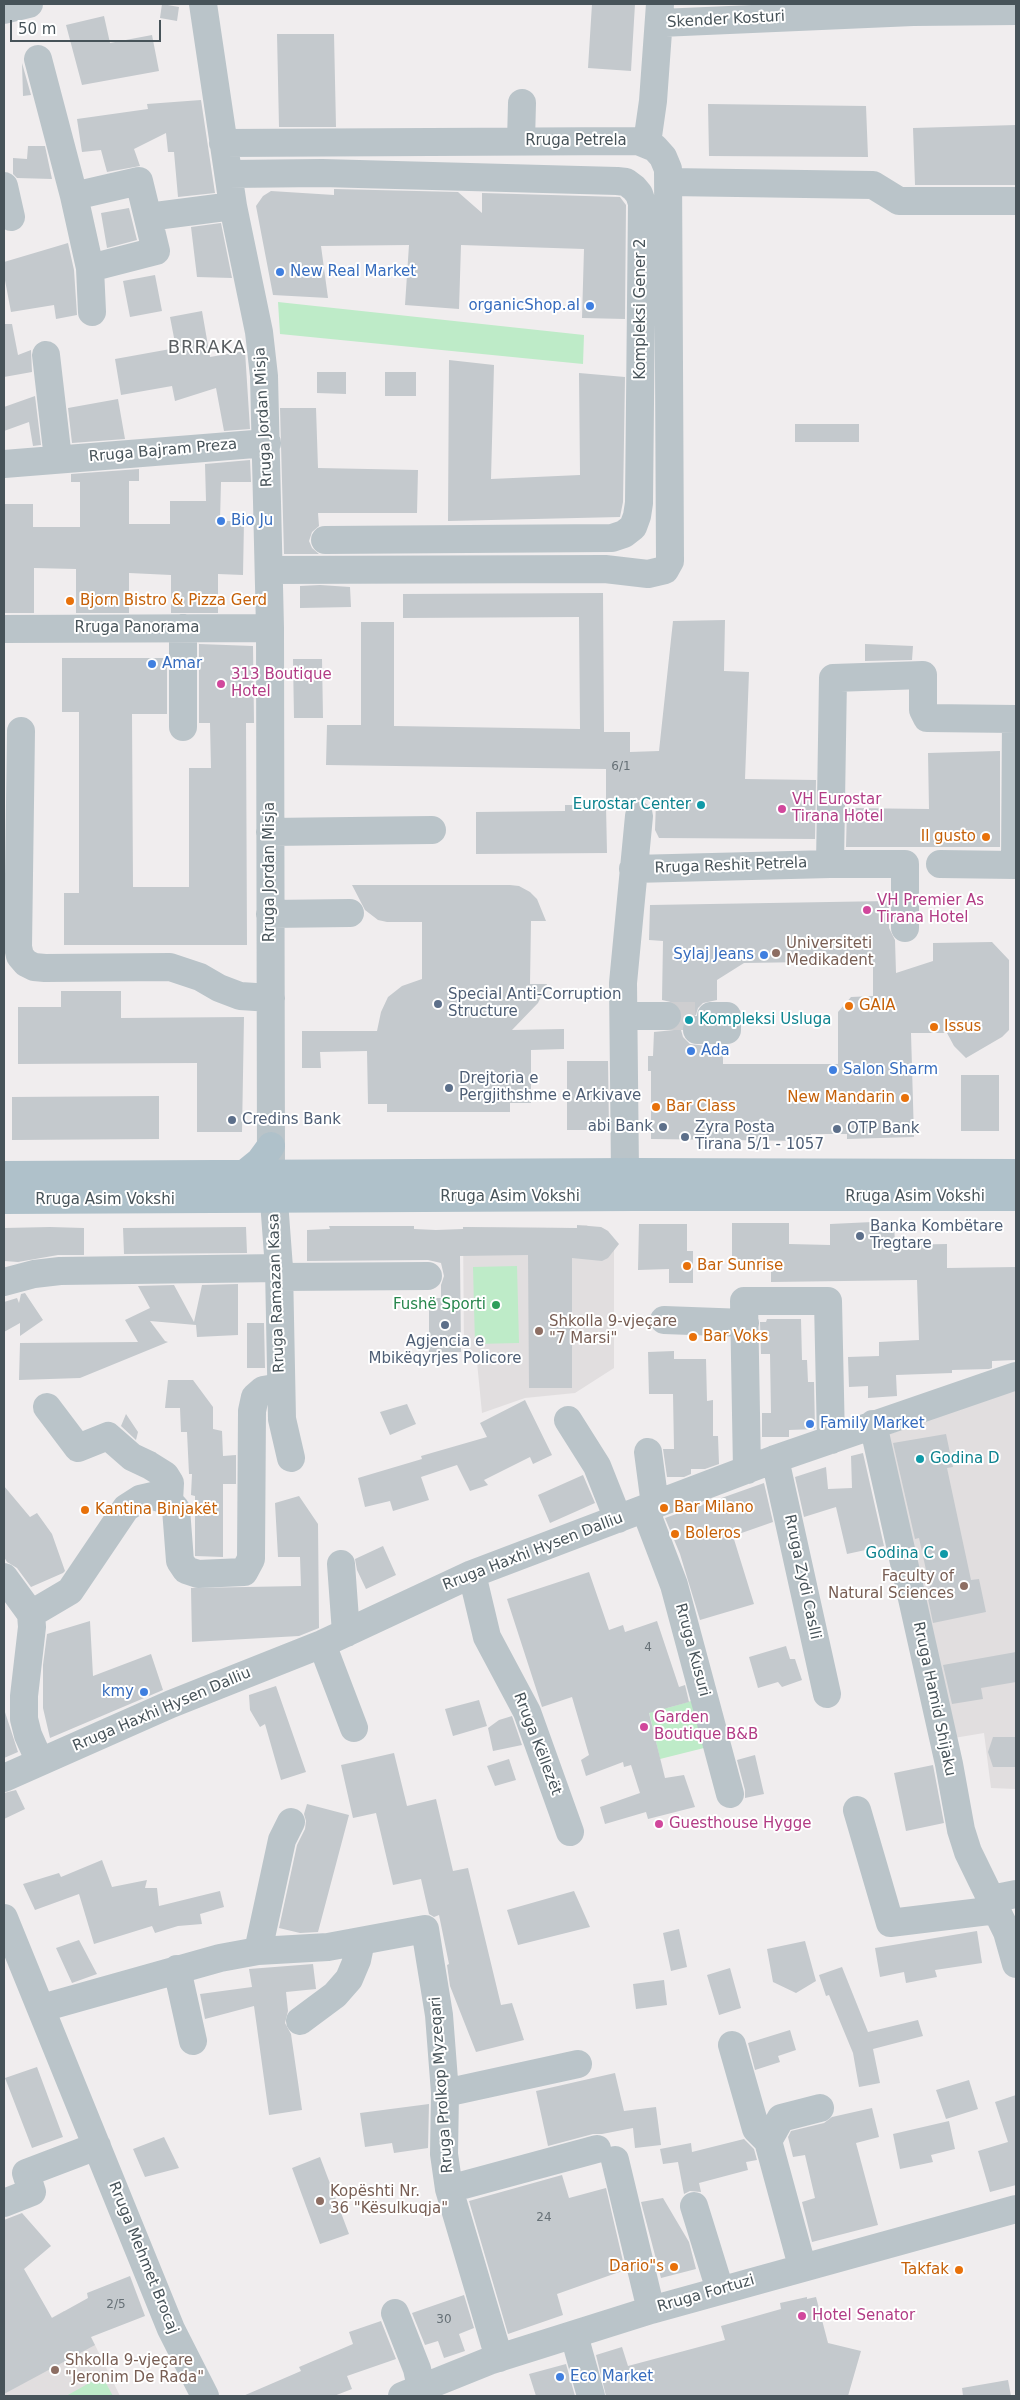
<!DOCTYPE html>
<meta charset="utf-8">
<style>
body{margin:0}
#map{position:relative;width:1020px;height:2400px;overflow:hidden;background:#f0edee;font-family:"DejaVu Sans",sans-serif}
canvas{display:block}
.frame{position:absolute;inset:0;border:5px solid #475359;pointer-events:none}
.scale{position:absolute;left:10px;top:20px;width:151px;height:22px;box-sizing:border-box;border:2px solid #475359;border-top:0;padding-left:6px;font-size:15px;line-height:18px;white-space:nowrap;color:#475359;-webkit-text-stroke:4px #fff;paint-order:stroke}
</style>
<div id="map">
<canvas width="1020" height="2400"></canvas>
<div class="frame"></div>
<div class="scale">50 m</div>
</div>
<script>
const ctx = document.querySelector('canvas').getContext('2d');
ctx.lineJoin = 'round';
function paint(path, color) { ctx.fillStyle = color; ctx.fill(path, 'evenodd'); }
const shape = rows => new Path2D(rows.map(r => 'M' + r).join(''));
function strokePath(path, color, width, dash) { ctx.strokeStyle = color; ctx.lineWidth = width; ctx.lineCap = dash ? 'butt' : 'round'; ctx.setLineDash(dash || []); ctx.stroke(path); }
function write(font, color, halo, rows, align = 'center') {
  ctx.font = font + ' "DejaVu Sans",sans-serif'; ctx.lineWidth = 4; ctx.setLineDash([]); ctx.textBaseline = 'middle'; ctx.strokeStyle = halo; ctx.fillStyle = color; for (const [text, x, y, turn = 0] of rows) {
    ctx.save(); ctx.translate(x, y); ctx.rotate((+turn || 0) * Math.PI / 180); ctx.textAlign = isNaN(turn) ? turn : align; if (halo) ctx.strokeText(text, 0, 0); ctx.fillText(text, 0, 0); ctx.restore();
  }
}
const education = shape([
 [587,1225,588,1227,601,1227,608,1231,614,1241,614,1368,575,1393,525,1398,482,1413,476,1352,464,1351,463,1227,577,1228,577,1226],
 [1016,1389,1016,1789,991,1788,984,1733,948,1739,878,1438],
 [64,2311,72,2325,95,2345,120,2396,4,2396,4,2344]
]);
const green = shape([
 [278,302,584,335,583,364,280,334],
 [517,1266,519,1343,475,1344,473,1267],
 [646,1699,667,1708,698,1699,712,1746,660,1759],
 [102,2376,113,2396,66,2396]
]);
const building = shape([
 [162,4,179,7,177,21,160,18],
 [592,4,635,4,631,71,588,68],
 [104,16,110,43,152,35,159,71,82,85,66,25],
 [277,34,334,34,336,127,279,127],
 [22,63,31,95,23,96],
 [201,100,215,193,178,197,174,152,168,152,166,133,134,149,140,166,107,172,101,150,82,152,77,119,148,109,147,104],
 [708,104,866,106,868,157,709,156],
 [1016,125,1016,185,915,185,913,128],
 [28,146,45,146,52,179,17,178,13,174,13,158,27,159],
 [334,189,458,192,482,213,482,193,620,197,626,205,625,319,582,318,584,249,461,245,459,309,405,305,409,245,321,246,328,298,273,295,256,206,263,196,271,191,334,195],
 [129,208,137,240,107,248,101,213],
 [221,223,232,278,197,277,191,227],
 [68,243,74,270,77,315,56,319,54,305,11,312,4,275,4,262],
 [155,275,162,311,130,317,123,281],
 [202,311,210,357,245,351,250,429,224,431,216,388,175,401,172,386,121,395,115,359,176,348,170,317],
 [4,324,12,324,18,355,31,350,32,372,4,377],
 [449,360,494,365,491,479,580,475,579,373,625,377,623,502,620,517,448,521],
 [317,372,346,372,346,394,317,393],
 [385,372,416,372,416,396,385,396],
 [35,396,41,445,33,446,29,422,4,431,4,407],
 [118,399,125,439,72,443,68,408],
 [280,408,316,408,318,468,418,470,417,513,318,513,319,526,312,532,309,541,312,548,319,554,284,554],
 [795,424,859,424,859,442,795,442],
 [250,460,251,482,221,482,220,521,244,521,243,575,218,574,218,613,171,613,171,575,129,573,129,613,76,613,76,569,34,568,34,613,4,613,4,504,33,504,33,527,80,527,80,482,71,482,71,474,139,469,139,481,129,481,129,524,170,524,170,501,206,501,205,464],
 [320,585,350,587,351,607,300,608,300,586],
 [603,593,604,732,630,732,630,752,659,751,673,621,725,620,724,671,749,672,745,779,816,780,815,839,659,838,655,830,656,802,640,800,606,803,606,769,326,765,327,725,361,725,361,622,394,622,394,726,580,729,579,617,403,618,403,594],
 [199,644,253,646,254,723,246,723,247,945,64,945,64,893,79,893,79,712,62,712,62,658,167,658,167,714,132,714,133,887,189,887,189,768,211,768,210,723,199,723],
 [865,644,913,646,912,660,865,661],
 [293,659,322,659,323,718,294,718],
 [1000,751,1000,847,846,847,847,808,929,809,928,753],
 [565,805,606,805,607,853,476,854,476,812,565,811],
 [352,885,510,885,519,886,530,892,537,899,546,921,531,921,530,984,547,984,538,1003,512,1030,564,1029,564,1049,531,1050,531,1103,510,1103,510,1112,387,1112,387,1104,368,1104,367,1051,320,1052,321,1068,302,1068,302,1031,377,1031,381,1012,388,997,402,986,422,979,422,922,387,922,378,920,365,910],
 [889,901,889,928,895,940,896,973,933,961,933,943,992,942,1009,960,1009,1030,1002,1037,966,1058,954,1046,947,1033,911,1033,914,1137,847,1139,847,1134,811,1134,811,1137,799,1137,799,1141,651,1139,651,1071,648,1071,648,1056,653,1056,654,1032,674,1030,681,1023,683,1016,681,1009,675,1003,662,1000,663,941,649,940,650,905],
 [873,961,873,996,851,997,838,1012,838,1064,723,1064,723,1048,690,1044,683,1037,681,1030,684,1022,689,1017,696,1015,698,1008,703,1003,717,1000,717,980,744,963],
 [61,991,121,991,121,1018,244,1017,242,1132,197,1132,197,1063,18,1064,18,1007,61,1007],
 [567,1061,608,1061,609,1130,567,1130],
 [961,1075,999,1075,999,1131,961,1131],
 [159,1096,159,1139,12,1140,12,1097],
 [894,1221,895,1245,947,1244,947,1268,1016,1267,1015,1360,992,1361,992,1368,989,1369,952,1370,952,1373,896,1375,897,1396,868,1398,868,1386,849,1387,848,1357,879,1356,879,1342,919,1340,917,1280,771,1282,771,1268,732,1268,732,1223,789,1223,789,1244,830,1245,830,1224],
 [639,1224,687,1224,687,1251,693,1251,693,1283,669,1283,669,1269,638,1270],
 [577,1225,601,1227,608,1231,619,1244,608,1258,602,1261,572,1258,572,1388,529,1388,528,1255,460,1256,461,1352,429,1352,429,1298,441,1298,441,1285,444,1276,441,1263,428,1260,307,1261,307,1230,330,1229,329,1226,414,1226,414,1229,436,1230,463,1229,463,1227,577,1228],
 [50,1227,84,1228,84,1255,58,1255,18,1262,4,1261,4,1228],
 [246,1227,247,1253,124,1254,123,1228],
 [238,1284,238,1335,197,1337,196,1325,150,1321,165,1341,168,1342,80,1378,19,1380,20,1343,138,1342,125,1320,150,1308,138,1286,174,1285,194,1322,202,1285],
 [25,1293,43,1320,20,1336,20,1323,4,1332,4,1302,17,1298,19,1303,21,1294],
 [767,1319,801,1319,802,1360,807,1360,808,1382,814,1382,815,1429,789,1430,789,1437,762,1437,762,1413,771,1413,770,1354,761,1354,760,1322,766,1322],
 [247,1323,264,1323,265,1368,247,1368],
 [674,1351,674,1359,706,1359,707,1401,713,1400,713,1436,718,1436,719,1464,705,1469,691,1469,691,1474,684,1477,667,1477,663,1449,674,1449,673,1394,649,1394,648,1352],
 [168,1380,193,1380,213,1407,213,1429,222,1431,223,1456,236,1455,236,1484,223,1484,223,1557,195,1556,195,1496,191,1495,192,1474,189,1474,187,1432,181,1432,180,1408,165,1408],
 [525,1400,552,1455,533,1464,530,1457,484,1480,488,1485,470,1491,457,1465,421,1477,429,1500,393,1511,390,1501,365,1507,358,1478,422,1459,421,1456,487,1437,480,1423],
 [407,1404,416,1424,390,1435,380,1412],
 [126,1414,138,1432,136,1440,121,1426],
 [946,1434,953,1467,947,1468,971,1580,979,1579,986,1612,933,1623,926,1589,930,1588,919,1538,915,1539,893,1443],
 [863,1453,884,1546,847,1554,836,1507,804,1517,795,1477,826,1467,828,1489,852,1488,851,1456],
 [583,1475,595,1503,550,1523,538,1495],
 [764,1483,773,1522,733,1536,754,1604,700,1620,680,1554,665,1518],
 [4,1486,30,1517,37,1513,52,1534,65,1571,63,1573,31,1587,17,1568,7,1562,4,1557],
 [299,1496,318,1524,319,1628,299,1636,192,1642,191,1588,301,1586,300,1557,278,1557,275,1503],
 [383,1546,396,1575,366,1589,357,1570,355,1559],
 [589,1572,609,1630,623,1625,625,1632,657,1621,679,1687,685,1685,689,1702,649,1713,665,1778,684,1775,695,1807,648,1819,646,1812,605,1824,600,1807,640,1793,631,1765,624,1767,623,1762,586,1776,581,1760,589,1755,572,1697,542,1707,507,1599],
 [90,1621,93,1676,151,1654,163,1690,50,1738,43,1708,43,1665,47,1634],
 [786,1646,790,1659,795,1659,802,1680,782,1687,778,1682,758,1688,749,1657],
 [1016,1652,1016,1682,981,1688,983,1699,952,1704,943,1665],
 [276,1686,306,1772,281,1780,265,1724,260,1727,250,1710,249,1695],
 [479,1700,487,1726,453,1736,445,1709],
 [4,1709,18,1752,4,1758],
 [512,1716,522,1745,493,1751,488,1728,499,1720],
 [993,1737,1016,1737,1016,1767,993,1767,988,1752],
 [394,1753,407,1806,436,1799,453,1871,468,1868,501,2005,512,2003,524,2040,476,2052,450,1986,447,1965,449,1964,439,1915,434,1917,429,1914,421,1879,393,1885,376,1813,353,1818,341,1765],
 [755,1755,764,1794,745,1798,745,1790,737,1760],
 [509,1759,516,1780,495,1786,487,1766],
 [933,1765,944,1823,906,1831,894,1773],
 [16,1790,25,1809,4,1819,4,1793],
 [307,1804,349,1815,318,1932,300,1933,279,1928,297,1845,305,1829,306,1821,304,1814],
 [102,1860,112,1887,147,1880,145,1888,157,1888,159,1906,220,1891,224,1907,200,1914,202,1924,178,1926,155,1933,152,1926,94,1944,79,1894,35,1910,23,1884,59,1873,61,1877],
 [574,1891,590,1927,518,1945,507,1910],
 [679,1929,687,1967,671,1971,663,1933],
 [977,1931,982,1963,935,1970,937,1977,906,1983,904,1972,880,1977,875,1948],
 [79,1940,97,1974,72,1983,56,1948],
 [805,1941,816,1981,796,1993,773,1982,767,1949],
 [313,1964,316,1989,286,1992,288,2011,285,2023,291,2034,302,2110,269,2115,254,2006,205,2019,200,1994,252,1987,249,1969],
 [842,1967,868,2032,918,2020,923,2036,873,2049,880,2083,859,2087,853,2053,829,1995,826,1996,819,1975],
 [730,1968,741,2008,719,2015,707,1975],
 [664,1980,667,2005,636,2009,633,1984],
 [790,2030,796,2050,778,2056,780,2062,755,2070,748,2043],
 [37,2067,63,2137,32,2148,5,2078],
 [615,2073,624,2111,656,2107,661,2145,635,2148,633,2128,602,2134,593,2134,548,2146,536,2091],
 [969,2080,978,2109,946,2119,936,2090],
 [1016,2095,1016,2185,990,2192,978,2151,1008,2142,995,2102],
 [429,2104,428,2148,394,2153,392,2143,365,2147,360,2113],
 [872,2108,879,2137,856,2143,878,2225,812,2242,802,2202,815,2198,805,2155,793,2157,788,2137,791,2131,824,2123,832,2117],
 [949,2121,955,2149,931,2155,933,2162,900,2169,893,2134],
 [164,2137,179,2168,145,2177,133,2149],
 [744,2139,754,2149,757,2160,746,2162,748,2170,699,2183,701,2192,690,2191,684,2194,678,2162,663,2164,660,2149,691,2143,692,2152],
 [320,2157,349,2234,320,2244,292,2168],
 [562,2175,569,2198,606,2188,625,2270,557,2294,563,2315,508,2334,469,2201],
 [663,2198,689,2242,696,2269,661,2278,641,2202],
 [22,2213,51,2246,24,2269,52,2318,88,2298,87,2293,130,2276,145,2316,91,2337,95,2345,4,2394,4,2220],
 [464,2295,474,2328,459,2334,465,2351,444,2358,438,2341,425,2345,412,2313],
 [807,2297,807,2299,816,2297,828,2343,861,2351,848,2396,606,2396,596,2355,622,2347,628,2366,725,2340,721,2326,781,2309,780,2303],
 [381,2321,396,2359,347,2376,352,2389,334,2396,243,2396,301,2371,299,2367,353,2344,349,2332],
 [566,2364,575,2396,536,2396,529,2374],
 [1008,2380,1011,2396,963,2396,962,2388]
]);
const minorTunnel = shape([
 [667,1016,711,1016]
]);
const minor = shape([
 [203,4,233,206,259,332,264,376,270,628,271,1161,279,1268,282,1419,291,1458],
 [4,10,29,4],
 [660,23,913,12,1016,11],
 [38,59,74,196,90,268],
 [521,141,522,103],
 [223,143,638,141,655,148,663,157,668,169,670,561,665,570,648,574,605,569,269,570],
 [647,143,653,101,660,4],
 [229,174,322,173,617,181,626,182,634,188,639,194,642,203,639,503,637,516,633,527,624,534,612,538,325,540],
 [669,182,873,185,899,201,1016,201],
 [4,186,11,217],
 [74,196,139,181,156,251,90,268,92,312],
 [148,217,233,206],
 [46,355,58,459],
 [4,464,267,443],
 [4,629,270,628],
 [183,727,183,628],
 [21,731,18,947,20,956,26,963,34,967,45,968,170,967,200,977,219,988,240,996,271,998],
 [270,832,432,830],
 [830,864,833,678,923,675,923,710,927,718,1016,719,1015,865,940,864],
 [633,869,830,864,905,864,905,928],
 [270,914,350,913],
 [624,1016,667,1016],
 [697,1030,727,1030,727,1016,711,1016],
 [625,1172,623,983,639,816],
 [279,1277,428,1276],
 [4,1282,34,1274,60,1271,279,1268],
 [664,1320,745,1323],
 [47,1407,78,1448,108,1436,132,1457,149,1465,165,1475,170,1483,169,1501],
 [568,1420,597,1466,618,1519],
 [873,1424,949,1764,961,1830,968,1852,1007,1932,1016,1964],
 [648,1452,655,1505],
 [775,1459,827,1694],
 [747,1470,744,1301,828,1301,831,1440],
 [645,1509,674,1585,730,1794],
 [341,1564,346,1633],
 [472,1574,487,1637,527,1712,570,1832],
 [4,1577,31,1614],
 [322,1644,354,1728],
 [40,1762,28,1735,24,1719,24,1696,32,1627,31,1614,70,1591,126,1508,140,1499,153,1496,169,1501,176,1509,180,1561,186,1570,198,1574,244,1572,251,1559,252,1411,255,1397,263,1390,281,1387],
 [4,1778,171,1704,322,1644,472,1574,775,1459,1016,1376],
 [857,1810,890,1923,997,1910],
 [991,1899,1016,1894],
 [4,1918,171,2329,205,2396],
 [258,1951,282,1840,291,1822],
 [177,1969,193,2041],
 [42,2008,220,1958,258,1951,328,1947,425,1929,439,2015,445,2093,444,2154,449,2189,499,2358],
 [300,2021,335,1995,349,1979,357,1960,361,1941],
 [732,2045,756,2129,768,2141,781,2118,820,2108],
 [445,2093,578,2064],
 [768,2141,802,2266],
 [615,2160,651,2310],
 [449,2189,597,2149],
 [4,2203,32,2192,26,2173,97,2146],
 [694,2206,720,2290],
 [395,2313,417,2369,423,2396],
 [574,2335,591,2396],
 [402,2396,489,2361,651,2310,1016,2209]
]);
const major = shape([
 [244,1174,260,1161,271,1146],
 [4,1175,633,1172,1016,1173],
 [4,1200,633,1197,1016,1197]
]);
const markers = [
 [280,272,5,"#3f7fe0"],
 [590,306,5,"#3f7fe0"],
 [221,521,5,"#3f7fe0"],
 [70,601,5,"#e8710a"],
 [152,664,5,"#3f7fe0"],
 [221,684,5,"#d1479c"],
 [701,805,5,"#0f9aa8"],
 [782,809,5,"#d1479c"],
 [986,837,5,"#e8710a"],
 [867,910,5,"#d1479c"],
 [776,953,5,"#8d6e63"],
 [764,955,5,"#3f7fe0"],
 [438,1004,5,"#5c6f8a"],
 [849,1006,5,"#e8710a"],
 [689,1020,5,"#0f9aa8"],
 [934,1027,5,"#e8710a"],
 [691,1051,5,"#3f7fe0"],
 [833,1070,5,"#3f7fe0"],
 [449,1088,5,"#5c6f8a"],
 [905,1098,5,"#e8710a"],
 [656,1107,5,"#e8710a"],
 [232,1120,5,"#5c6f8a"],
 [663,1127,5,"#5c6f8a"],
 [837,1129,5,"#5c6f8a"],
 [685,1137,5,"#5c6f8a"],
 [860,1236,5,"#5c6f8a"],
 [687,1266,5,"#e8710a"],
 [496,1305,5,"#2e9e5b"],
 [445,1325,5,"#5c6f8a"],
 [539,1331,5,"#8d6e63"],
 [693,1337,5,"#e8710a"],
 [810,1424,5,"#3f7fe0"],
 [920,1459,5,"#0f9aa8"],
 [664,1508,5,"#e8710a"],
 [85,1510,5,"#e8710a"],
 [675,1534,5,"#e8710a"],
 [944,1554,5,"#0f9aa8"],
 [964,1586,5,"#8d6e63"],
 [144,1692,5,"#3f7fe0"],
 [644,1727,5,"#d1479c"],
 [659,1824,5,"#d1479c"],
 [320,2201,5,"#8d6e63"],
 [674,2267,5,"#e8710a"],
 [959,2270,5,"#e8710a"],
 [802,2316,5,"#d1479c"],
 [55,2370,5,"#8d6e63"],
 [560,2377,5,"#3f7fe0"]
];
const numberNames = [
 ["6/1",621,767],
 ["4",648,1648],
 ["24",544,2218],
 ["2/5",116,2305],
 ["30",444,2320]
];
const streetNames = [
 ["Skender Kosturi",726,20,-3],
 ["Rruga Petrela",576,141],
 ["Kompleksi Gener 2",641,309,-90],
 ["Rruga Jordan Misja",264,417,-93],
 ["Rruga Bajram Preza",163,451,-5],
 ["Rruga Panorama",137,628],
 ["Rruga Reshit Petrela",731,866,-2],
 ["Rruga Jordan Misja",270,872,-90],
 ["Rruga Asim Vokshi",510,1197],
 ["Rruga Asim Vokshi",915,1197],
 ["Rruga Asim Vokshi",105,1200],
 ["Rruga Ramazan Kasa",277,1293,-92],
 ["Rruga Haxhi Hysen Dalliu",533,1552,-21],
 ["Rruga Zydi Caslli",802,1577,78],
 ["Rruga Kusuri",692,1650,75],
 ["Rruga Hamid Shijaku",934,1699,78],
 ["Rruga Haxhi Hysen Dalliu",162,1710,-23],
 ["Rruga Këllezët",537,1744,69],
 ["Rruga Prolkop Myzeqari",442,2085,-94],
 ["Rruga Mehmet Brocaj",143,2258,68],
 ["Rruga Fortuzi",706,2294,-16]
];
const shopNames = [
 ["New Real Market",290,272],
 ["organicShop.al",580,306,"right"],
 ["Bio Ju",231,521],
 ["Amar",162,664],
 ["Sylaj Jeans",754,955,"right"],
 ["Ada",701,1051],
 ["Salon Sharm",843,1070],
 ["Family Market",820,1424],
 ["kmy",134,1692,"right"],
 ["Eco Market",570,2377]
];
const foodNames = [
 ["Bjorn Bistro & Pizza Gerd",80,601],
 ["Il gusto",976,837,"right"],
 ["GAIA",859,1006],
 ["Issus",944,1027],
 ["New Mandarin",895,1098,"right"],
 ["Bar Class",666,1107],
 ["Bar Sunrise",697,1266],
 ["Bar Voks",703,1337],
 ["Bar Milano",674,1508],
 ["Kantina Binjakët",95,1510],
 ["Boleros",685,1534],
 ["Dario\"s",664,2267,"right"],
 ["Takfak",949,2270,"right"]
];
const hotelNames = [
 ["313 Boutique",231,675],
 ["Hotel",231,692],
 ["VH Eurostar",792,800],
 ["Tirana Hotel",792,817],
 ["VH Premier As",877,901],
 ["Tirana Hotel",877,918],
 ["Garden",654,1718],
 ["Boutique B&B",654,1735],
 ["Guesthouse Hygge",669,1824],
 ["Hotel Senator",812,2316]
];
const cultureNames = [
 ["Eurostar Center",691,805],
 ["Kompleksi Usluga",699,1020,"left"],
 ["Godina D",930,1459,"left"],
 ["Godina C",934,1554]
];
const educationNames = [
 ["Universiteti",786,944],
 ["Medikadent",786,961],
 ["Shkolla 9-vjeçare",549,1322],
 ["\"7 Marsi\"",549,1339],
 ["Faculty of",954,1577,"right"],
 ["Natural Sciences",954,1594,"right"],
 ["Kopështi Nr.",330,2192],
 ["36 \"Kësulkuqja\"",330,2209],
 ["Shkolla 9-vjeçare",65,2361],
 ["\"Jeronim De Rada\"",65,2378]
];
const serviceNames = [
 ["Special Anti-Corruption",448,995],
 ["Structure",448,1012],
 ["Drejtoria e",459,1079],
 ["Pergjithshme e Arkivave",459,1096],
 ["Credins Bank",242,1120],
 ["abi Bank",653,1127,"right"],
 ["Zyra Posta",695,1128],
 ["Tirana 5/1 - 1057",695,1145],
 ["OTP Bank",847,1129],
 ["Banka Kombëtare",870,1227],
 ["Tregtare",870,1244],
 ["Agjencia e",445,1342,"center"],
 ["Mbikëqyrjes Policore",445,1359,"center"]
];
const leisureNames = [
 ["Fushë Sporti",486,1305]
];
const quarterNames = [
 ["BRRAKA",207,348]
];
paint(education, '#e1dedf');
paint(green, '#beebc8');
paint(building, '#c4c9cd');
strokePath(minorTunnel, '#ceced0', 28, [28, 14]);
strokePath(minor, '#bac4c9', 28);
strokePath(major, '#afc1ca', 28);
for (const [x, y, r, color] of markers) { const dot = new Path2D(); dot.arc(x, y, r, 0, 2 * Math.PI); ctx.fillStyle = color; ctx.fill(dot); strokePath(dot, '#fff', 2); }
write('12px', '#667076', null, numberNames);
write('15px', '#475359', '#fff', streetNames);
write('15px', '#366cbe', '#fff', shopNames, 'left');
write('15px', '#c56008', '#fff', foodNames, 'left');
write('15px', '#b23c85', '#fff', hotelNames, 'left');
write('15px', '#0d838f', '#fff', cultureNames, 'right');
write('15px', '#785e54', '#fff', educationNames, 'left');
write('15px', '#4e5e75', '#fff', serviceNames, 'left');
write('15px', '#27864d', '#fff', leisureNames, 'right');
ctx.letterSpacing = '1px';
write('18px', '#5a5f62', '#fff', quarterNames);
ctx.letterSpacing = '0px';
</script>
